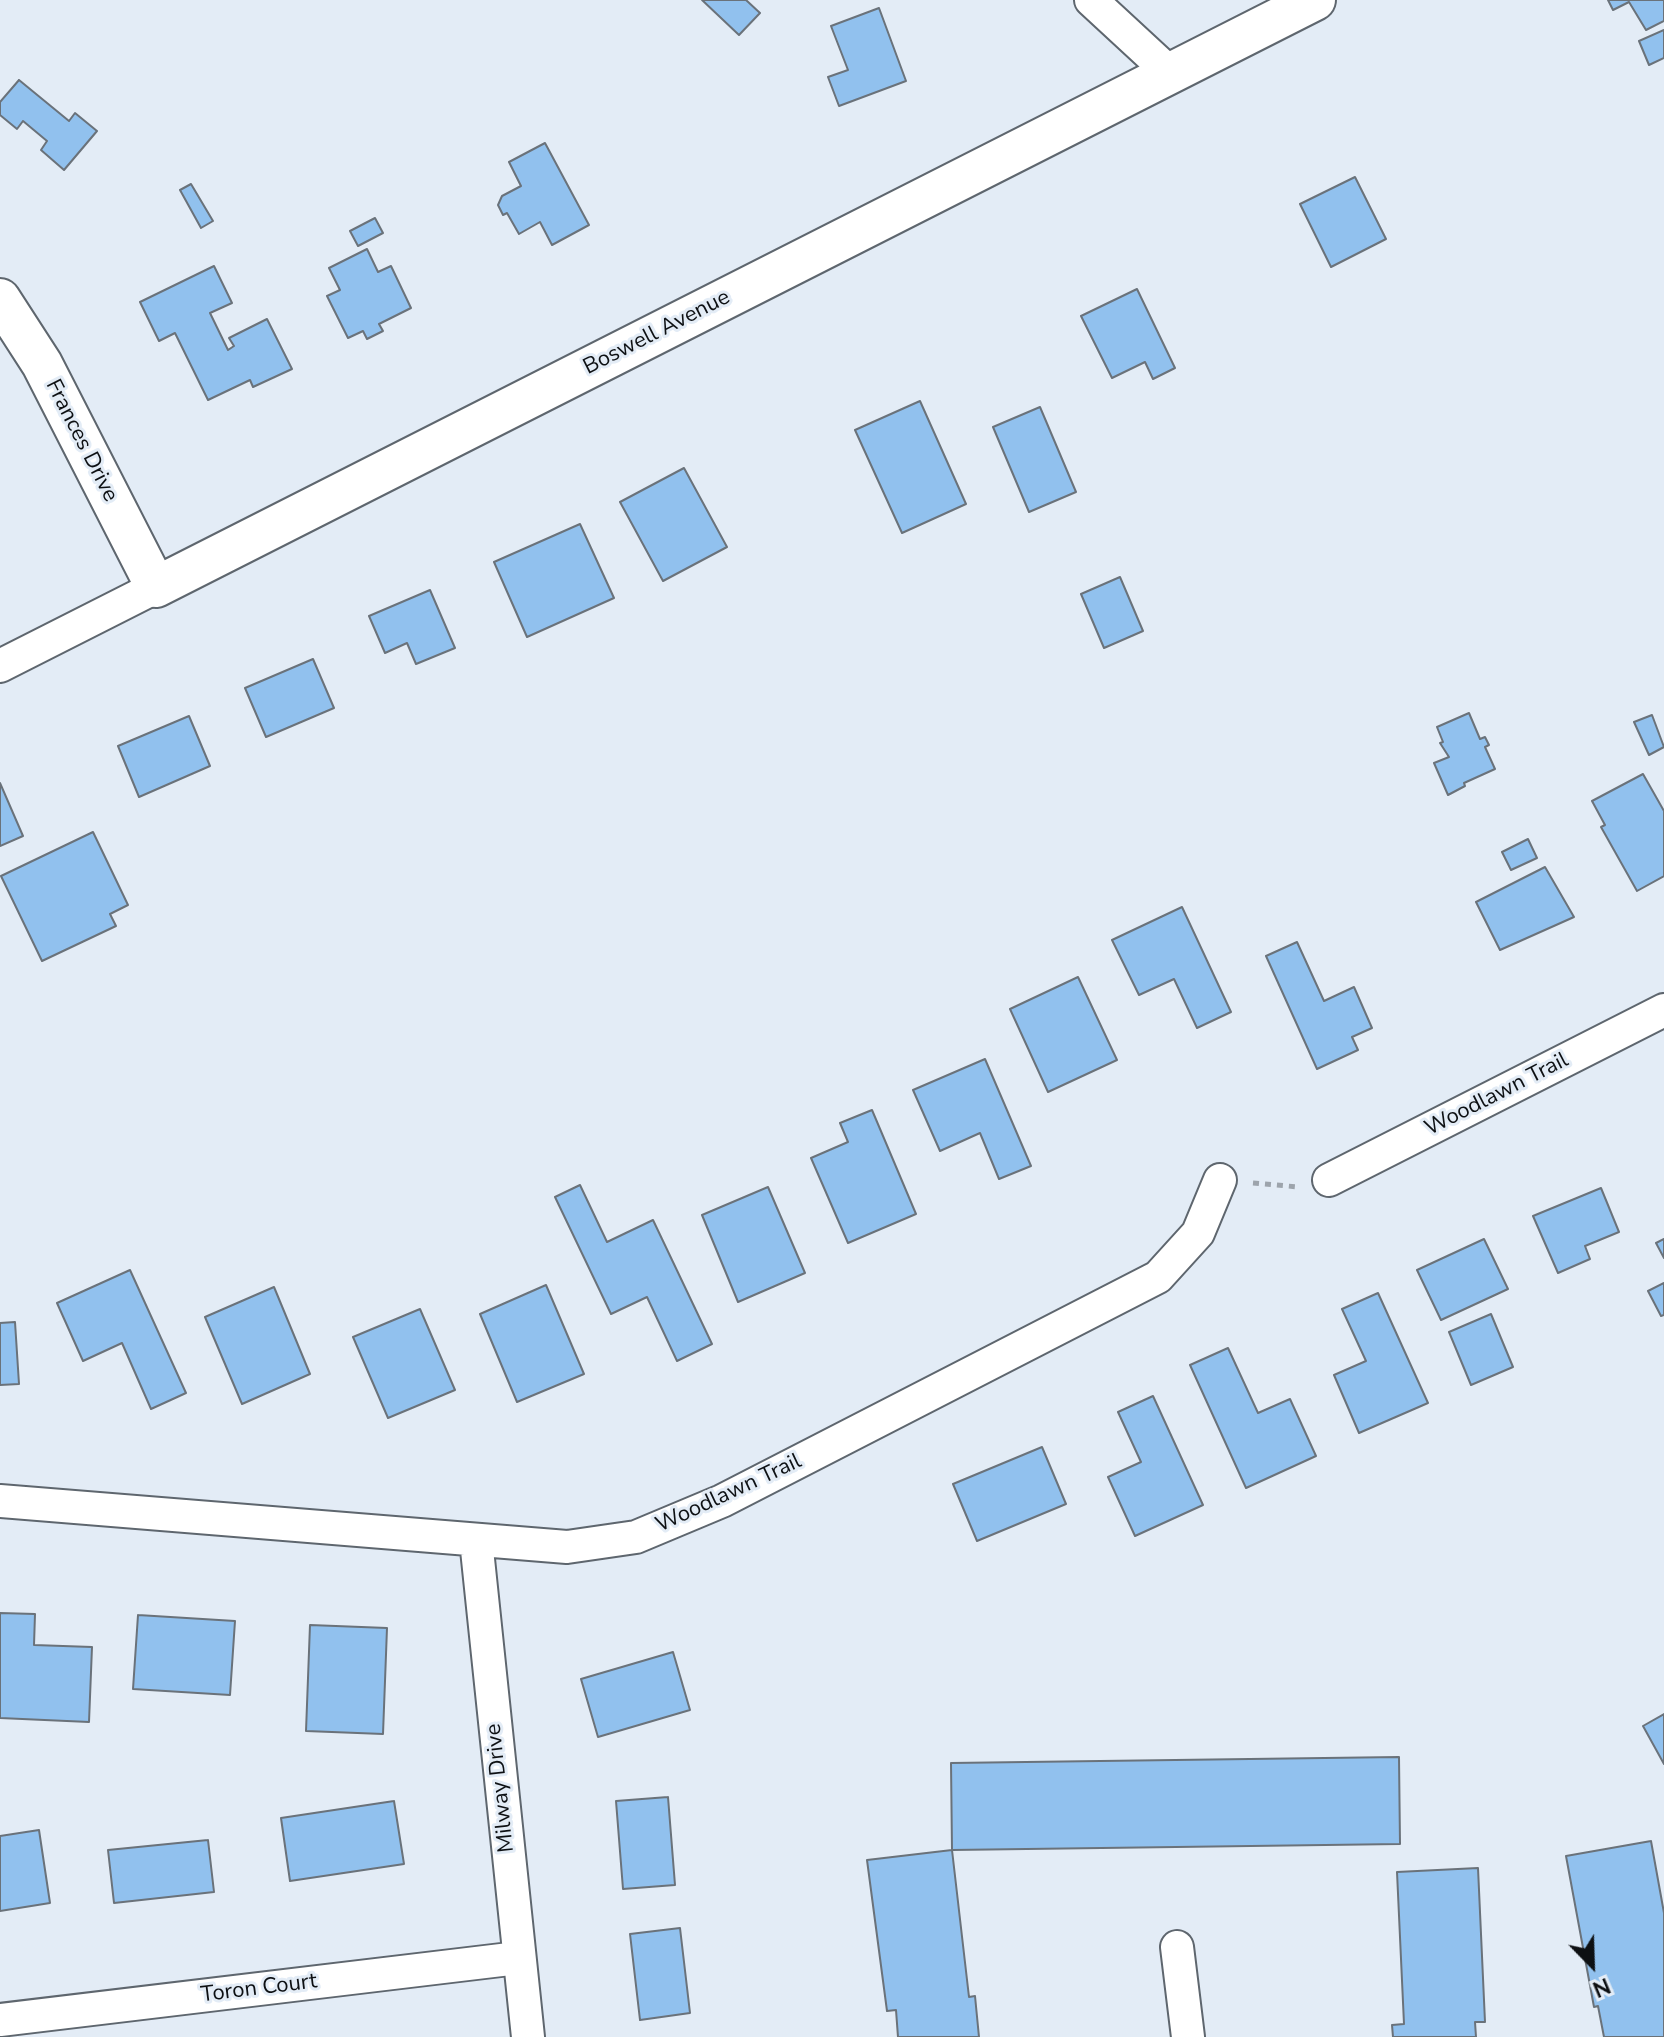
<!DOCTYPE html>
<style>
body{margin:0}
#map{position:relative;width:1664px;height:2037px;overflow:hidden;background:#e3ecf6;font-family:"Nunito Sans",sans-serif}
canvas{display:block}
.north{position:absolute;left:1552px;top:1925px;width:80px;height:80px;-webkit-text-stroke:6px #e3ecf6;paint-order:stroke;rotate:157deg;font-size:22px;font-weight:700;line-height:32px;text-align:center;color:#0d1013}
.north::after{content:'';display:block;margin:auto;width:28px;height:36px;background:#0d1013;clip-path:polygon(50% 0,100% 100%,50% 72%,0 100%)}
</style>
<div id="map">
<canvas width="1664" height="2037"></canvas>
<div class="north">N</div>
</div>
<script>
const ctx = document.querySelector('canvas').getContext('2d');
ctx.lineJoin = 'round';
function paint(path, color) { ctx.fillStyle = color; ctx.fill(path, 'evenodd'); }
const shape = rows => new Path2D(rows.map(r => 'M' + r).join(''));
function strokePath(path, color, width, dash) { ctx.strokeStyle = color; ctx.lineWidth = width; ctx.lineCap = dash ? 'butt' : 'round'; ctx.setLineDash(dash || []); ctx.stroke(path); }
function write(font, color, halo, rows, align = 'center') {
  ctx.font = font + ' "Nunito Sans",sans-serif'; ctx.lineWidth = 6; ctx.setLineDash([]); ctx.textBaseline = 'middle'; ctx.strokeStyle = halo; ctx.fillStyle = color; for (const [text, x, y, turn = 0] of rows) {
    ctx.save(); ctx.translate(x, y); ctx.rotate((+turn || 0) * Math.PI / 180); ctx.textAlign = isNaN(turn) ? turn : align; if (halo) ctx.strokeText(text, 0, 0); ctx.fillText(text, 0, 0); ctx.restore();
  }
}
const building = shape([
 [702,0,746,0,760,13,739,35,702,0],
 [1608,0,1664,0,1664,21,1646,30,1629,2,1613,10,1608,0],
 [879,8,906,81,839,106,828,77,848,70,831,26,879,8],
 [1664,30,1664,58,1649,65,1639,41,1664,30],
 [19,80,69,121,75,113,97,131,64,170,41,150,47,141,23,121,17,129,0,115,0,102,19,80],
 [545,143,589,225,552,245,540,222,519,234,507,213,503,215,498,205,502,196,521,186,509,162,545,143],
 [1355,177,1386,239,1331,267,1300,204,1355,177],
 [191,184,213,221,201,228,180,190,191,184],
 [375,218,383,233,358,246,350,231,375,218],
 [367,249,378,272,391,266,411,308,379,324,383,331,367,339,363,331,348,338,327,296,340,290,329,268,367,249],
 [214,266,232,303,210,313,228,350,234,346,229,338,267,319,292,369,253,387,250,380,208,400,175,333,159,341,140,302,214,266],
 [1137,289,1175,368,1153,379,1145,362,1112,378,1081,316,1137,289],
 [920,401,966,504,902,533,855,430,920,401],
 [1040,407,1076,492,1029,512,993,427,1040,407],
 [684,468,727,547,663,581,620,502,684,468],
 [580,524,614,598,527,637,494,562,580,524],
 [1120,577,1143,631,1104,648,1081,594,1120,577],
 [430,590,455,648,416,664,407,643,385,653,369,616,430,590],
 [313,659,334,708,266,737,245,688,313,659],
 [1469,713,1480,739,1485,737,1489,745,1485,747,1495,769,1464,783,1465,786,1448,795,1434,763,1449,757,1440,743,1443,742,1437,727,1469,713],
 [1652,715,1664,747,1649,755,1634,722,1652,715],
 [189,716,210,766,139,797,118,746,189,716],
 [1643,774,1664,811,1664,876,1637,891,1601,827,1605,825,1592,801,1643,774],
 [0,783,23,836,0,846,0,783],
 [93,832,128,905,110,914,116,926,42,961,1,876,93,832],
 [1528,839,1537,858,1511,870,1502,852,1528,839],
 [1545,867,1574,917,1500,950,1476,902,1545,867],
 [1182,907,1231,1012,1197,1028,1174,979,1139,995,1112,940,1182,907],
 [1297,942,1324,1001,1354,987,1372,1028,1352,1037,1358,1050,1317,1069,1266,956,1297,942],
 [1078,977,1117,1060,1048,1092,1010,1009,1078,977],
 [985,1059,1031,1166,999,1179,980,1133,940,1151,913,1090,985,1059],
 [872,1110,916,1214,848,1243,811,1158,848,1142,840,1123,872,1110],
 [580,1185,607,1242,653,1220,712,1344,677,1361,647,1297,611,1314,555,1197,580,1185],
 [768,1187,805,1273,738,1302,702,1215,768,1187],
 [1601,1188,1619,1232,1585,1246,1590,1259,1558,1273,1533,1216,1601,1188],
 [1484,1239,1508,1289,1441,1320,1417,1270,1484,1239],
 [1664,1239,1664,1258,1656,1243,1664,1239],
 [130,1270,186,1393,151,1409,122,1343,83,1361,57,1303,130,1270],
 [1664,1283,1664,1315,1661,1316,1648,1291,1664,1283],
 [546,1285,584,1374,517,1402,480,1314,546,1285],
 [274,1287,310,1374,242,1404,205,1317,274,1287],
 [1378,1293,1428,1403,1359,1433,1334,1375,1366,1361,1342,1309,1378,1293],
 [420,1309,455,1390,388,1418,353,1337,420,1309],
 [1491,1314,1513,1367,1471,1385,1449,1332,1491,1314],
 [15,1322,19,1384,0,1385,0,1323,15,1322],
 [1228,1348,1258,1413,1290,1399,1316,1456,1246,1488,1190,1365,1228,1348],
 [1153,1396,1203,1505,1135,1536,1108,1477,1141,1462,1118,1412,1153,1396],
 [1042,1447,1066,1504,977,1541,953,1484,1042,1447],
 [0,1613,35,1614,34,1645,92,1647,89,1722,0,1718,0,1613],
 [138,1615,235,1621,230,1695,133,1689,138,1615],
 [310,1625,387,1628,383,1734,306,1731,310,1625],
 [673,1652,690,1710,598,1737,581,1679,673,1652],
 [1664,1714,1664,1764,1643,1726,1664,1714],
 [1399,1757,1400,1844,952,1850,951,1763,1399,1757],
 [668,1797,675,1885,623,1889,616,1801,668,1797],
 [394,1801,404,1864,290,1881,281,1818,394,1801],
 [39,1830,50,1903,0,1911,0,1836,39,1830],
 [208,1840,214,1892,114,1903,108,1850,208,1840],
 [1651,1841,1664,1913,1664,2037,1604,2037,1598,2006,1594,2007,1566,1856,1651,1841],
 [952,1850,969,1997,975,1996,979,2037,898,2037,896,2010,887,2011,867,1860,952,1850],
 [1478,1868,1485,2022,1475,2022,1476,2037,1393,2037,1392,2025,1404,2024,1397,1872,1478,1868],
 [680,1928,690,2013,640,2020,630,1934,680,1928]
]);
const path = shape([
 [1253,1183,1299,1187]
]);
const minor = shape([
 [1091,0,1170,73],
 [0,666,156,587],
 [1329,1180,1664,1010],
 [0,1501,567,1547,636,1537,722,1501,1158,1277,1198,1233,1220,1180],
 [476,1540,528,2037],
 [1177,1947,1188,2037],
 [0,2020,518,1958]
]);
const tertiary = shape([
 [0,299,42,364,156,587,1315,0]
]);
const streetNames = [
 ["Boswell Avenue",657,333,-27],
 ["Frances Drive",81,441,63],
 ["Woodlawn Trail",1497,1095,-27],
 ["Woodlawn Trail",729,1494,-25],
 ["Milway Drive",501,1788,-96],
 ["Toron Court",259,1989,-7]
];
paint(building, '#91c1ee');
strokePath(building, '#6a727a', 2);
strokePath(minor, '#5e666e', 36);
strokePath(tertiary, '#5e666e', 44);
strokePath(path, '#9da4ac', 5, [6, 6]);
strokePath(minor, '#fff', 32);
strokePath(tertiary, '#fff', 40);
write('22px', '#0d1013', '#e3ecf6', streetNames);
</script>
